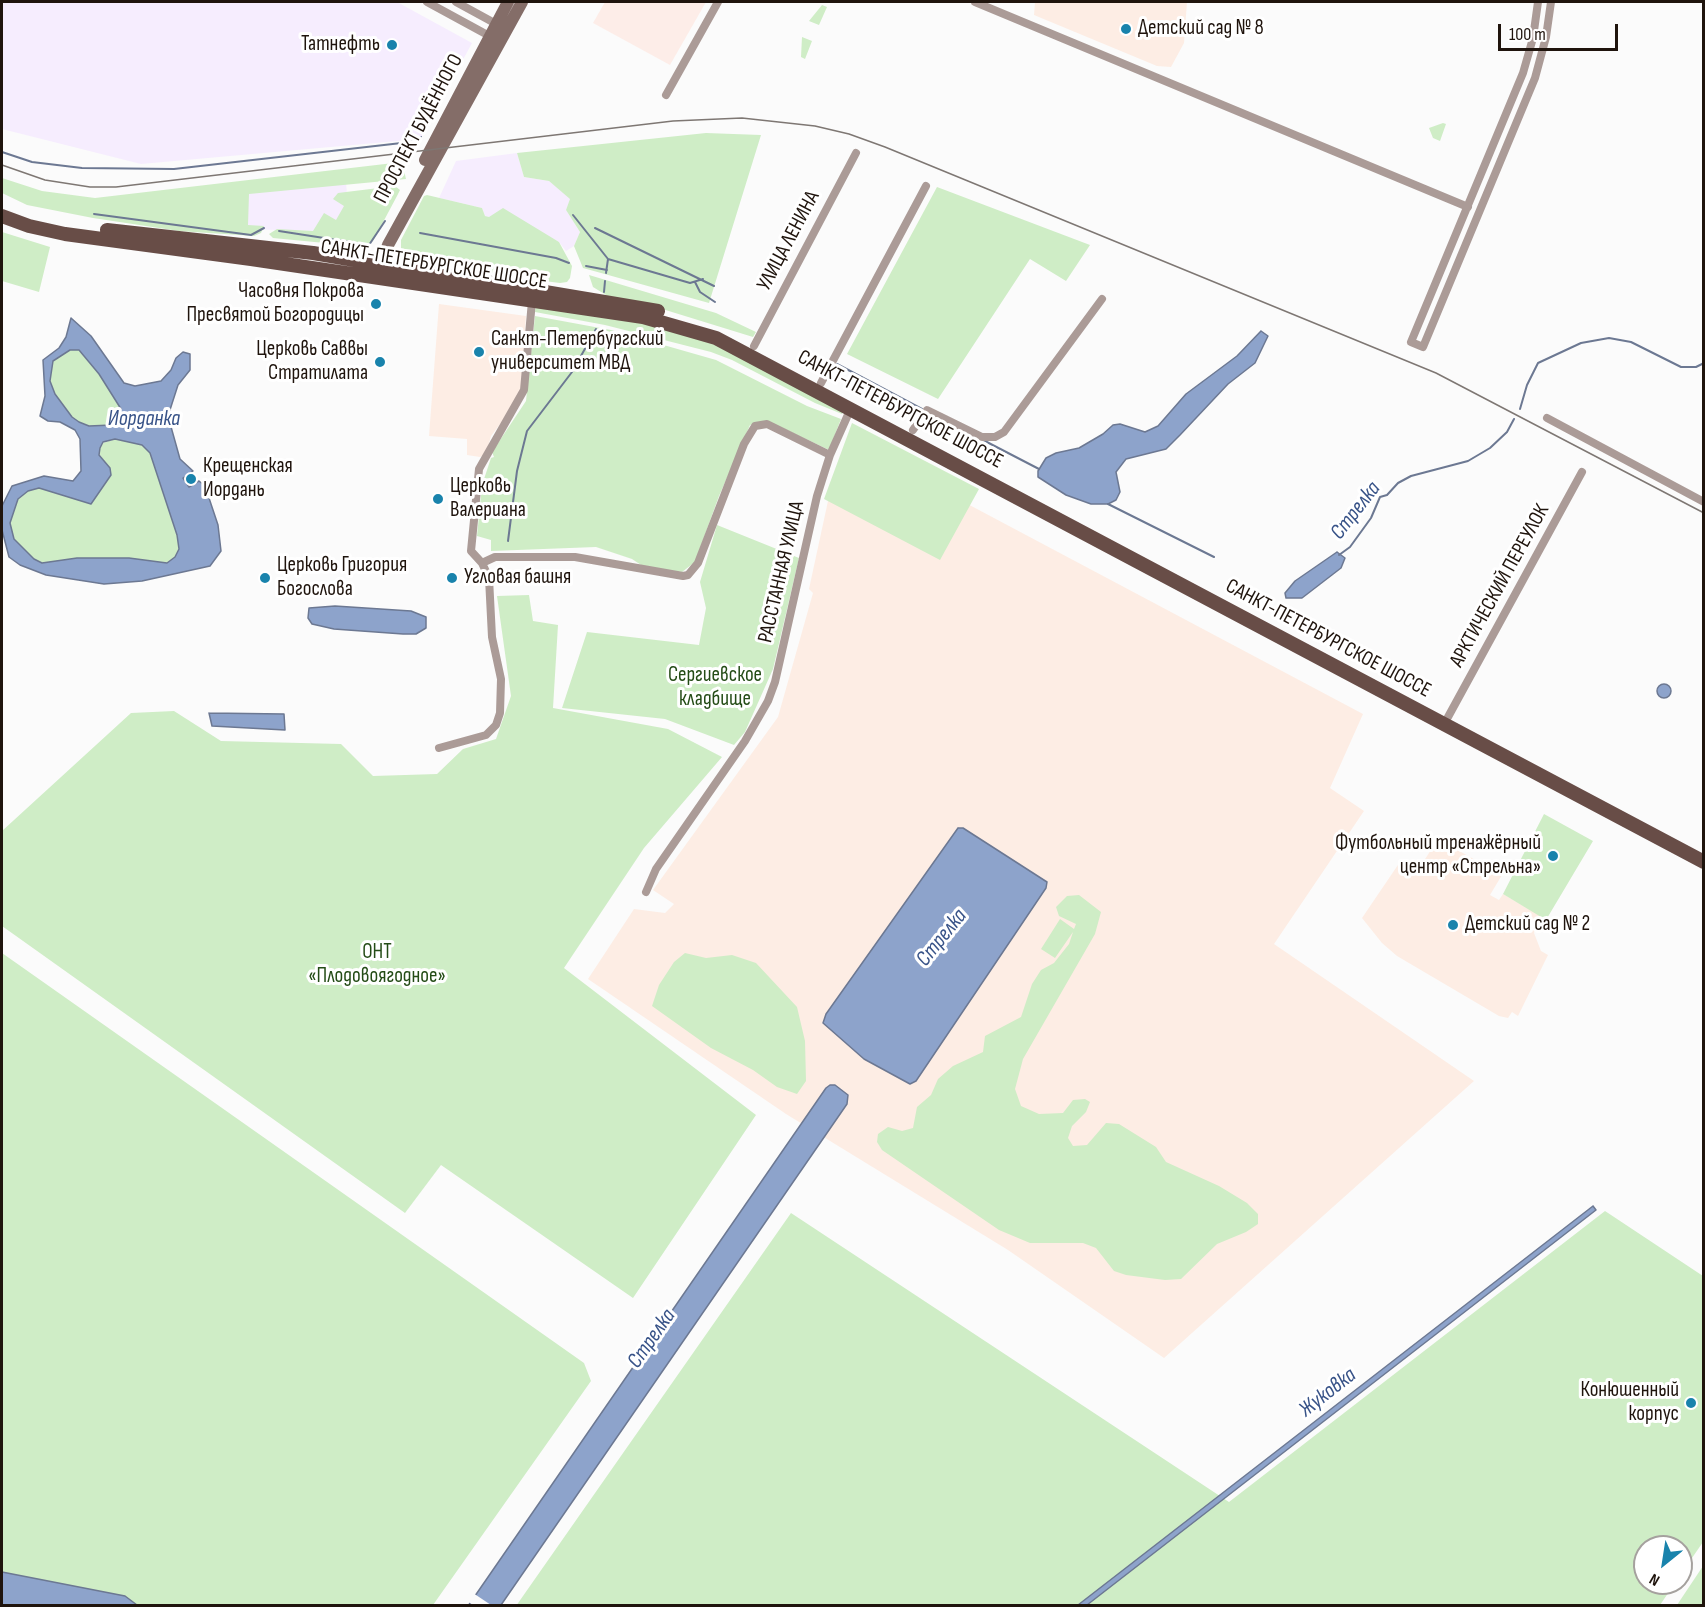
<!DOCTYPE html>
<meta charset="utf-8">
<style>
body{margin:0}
#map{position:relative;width:1705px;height:1607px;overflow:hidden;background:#fbfbfb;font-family:"Sofia Sans Condensed",sans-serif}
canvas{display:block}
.frame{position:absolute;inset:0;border:3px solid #1f140d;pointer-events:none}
.north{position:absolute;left:1633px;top:1535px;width:60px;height:60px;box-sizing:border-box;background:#fff;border:2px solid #a5a19e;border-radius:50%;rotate:210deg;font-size:16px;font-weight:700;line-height:24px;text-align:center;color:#1f140d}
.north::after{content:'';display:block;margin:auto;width:21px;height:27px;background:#1983ac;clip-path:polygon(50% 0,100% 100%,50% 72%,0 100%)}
.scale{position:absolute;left:1498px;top:24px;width:120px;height:27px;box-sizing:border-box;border:3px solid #1f140d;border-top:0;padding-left:8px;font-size:18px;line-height:21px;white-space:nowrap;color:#1f140d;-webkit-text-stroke:4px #fff;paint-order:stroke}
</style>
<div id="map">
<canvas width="1705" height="1607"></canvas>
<div class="frame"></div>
<div class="north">N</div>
<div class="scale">100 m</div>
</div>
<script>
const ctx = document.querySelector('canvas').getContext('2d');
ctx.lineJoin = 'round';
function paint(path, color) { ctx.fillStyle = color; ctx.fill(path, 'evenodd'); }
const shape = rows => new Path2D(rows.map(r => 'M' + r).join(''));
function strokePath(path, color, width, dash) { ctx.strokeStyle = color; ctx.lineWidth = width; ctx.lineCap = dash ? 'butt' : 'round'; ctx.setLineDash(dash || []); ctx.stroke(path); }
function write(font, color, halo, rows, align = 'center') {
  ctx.font = font + ' "Sofia Sans Condensed",sans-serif'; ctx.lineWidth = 6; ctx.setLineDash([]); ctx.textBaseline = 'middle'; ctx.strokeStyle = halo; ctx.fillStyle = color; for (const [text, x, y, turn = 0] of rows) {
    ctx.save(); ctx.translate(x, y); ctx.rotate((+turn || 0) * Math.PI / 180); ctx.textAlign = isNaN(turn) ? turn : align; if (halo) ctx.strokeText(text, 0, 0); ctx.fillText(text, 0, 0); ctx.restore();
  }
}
const commercial = shape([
 [2,2,397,2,472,43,420,139,141,164,2,129],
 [517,153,524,177,549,181,571,199,566,210,580,232,574,246,566,251,559,242,543,234,485,216,482,208,439,198,456,161],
 [346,182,348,207,339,222,313,231,244,229,245,193]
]);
const industrial = shape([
 [605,2,706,2,670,65,593,23]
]);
const built = shape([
 [1035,2,1187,2,1184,43,1171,67,1157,66,1034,15],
 [439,304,526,316,521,388,507,415,491,436,486,454,480,457,467,455,467,439,429,436],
 [849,441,1363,714,1330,788,1364,811,1274,944,1474,1081,1164,1358,1008,1250,786,1114,588,979,634,909,665,913,674,904,653,890,778,717,813,593,809,589,828,501],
 [1438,839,1502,875,1490,895,1499,900,1503,894,1541,916,1534,933,1541,951,1548,955,1518,1016,1512,1012,1508,1018,1499,1016,1397,956,1382,943,1362,918,1402,859,1418,870]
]);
const green = shape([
 [822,5,827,7,819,25,809,21],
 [802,37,812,41,805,59,801,57],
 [1443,123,1446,124,1440,141,1433,138,1429,128],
 [706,133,761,135,709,303,583,268,574,246,580,232,566,210,570,199,549,181,524,177,517,153],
 [402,162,406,179,249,194,248,225,264,226,261,233,254,236,179,231,93,218,27,205,2,193,2,178,42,191,95,198],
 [395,186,400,190,397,196,373,241,366,247,273,238,269,234,277,229,313,231,324,213,336,220,344,206,333,199,338,193],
 [937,187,1090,245,1066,281,1030,259,938,399,847,354],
 [427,195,482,208,485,216,489,217,503,208,559,242,572,266,570,278,567,282,560,283,544,281,545,271,533,270,531,278,424,263,409,258,401,252,401,240,424,196],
 [2,232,50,247,39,292,2,281],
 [589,275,716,313,756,332,753,337,659,308,611,298,593,287],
 [536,305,644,322,703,338,844,410,842,414,815,403,732,360,711,352,605,325,535,312],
 [535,316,611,330,716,360,807,406,841,419,829,450,768,421,750,425,719,496,695,562,682,572,644,567,632,559,596,547,491,551,491,540,477,536,482,485,491,458,494,457,492,452,526,401],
 [70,350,79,350,99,374,121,409,117,421,112,425,89,426,79,422,72,417,55,394,50,382,53,360],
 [852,423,979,489,940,560,824,499],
 [115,439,142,445,150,453,177,535,179,549,175,557,167,563,129,558,77,558,42,563,34,559,14,539,10,523,18,499,28,491,39,488,91,504,111,475,110,468,99,454,100,448,103,443],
 [717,525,799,558,773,669,745,732,734,745,665,719,562,708,587,632,699,645,706,608,700,582],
 [529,595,533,621,558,625,553,708,668,729,722,757,644,848,564,968,756,1115,633,1298,441,1165,405,1213,2,926,2,831,131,713,174,711,221,741,341,744,373,776,437,774,463,749,496,739,511,696,497,596],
 [1544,814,1593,841,1546,920,1503,894],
 [1079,895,1101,912,1095,934,1023,1059,1015,1089,1021,1106,1039,1114,1063,1113,1073,1100,1085,1099,1090,1102,1086,1112,1072,1126,1068,1138,1073,1146,1087,1145,1106,1123,1119,1124,1156,1147,1166,1162,1219,1186,1247,1203,1258,1214,1258,1224,1246,1232,1217,1244,1181,1279,1165,1280,1126,1275,1114,1271,1096,1248,1083,1243,1030,1243,999,1230,882,1150,877,1142,878,1134,888,1127,902,1131,913,1128,917,1107,931,1095,938,1079,953,1066,983,1052,985,1036,1021,1017,1032,984,1041,970,1054,963,1069,944,1073,932,1055,958,1041,949,1060,919,1074,929,1076,924,1059,916,1056,907,1067,896],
 [2,953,584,1363,591,1381,433,1605,2,1605],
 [685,953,706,958,732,955,756,963,797,1007,805,1041,806,1081,797,1094,777,1087,753,1070,711,1048,652,1006,659,985,674,962],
 [1605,1211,1703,1276,1703,1542,1681,1574,1681,1547,1645,1547,1645,1583,1675,1583,1660,1605,516,1606,791,1213,1229,1502],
 [1703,1566,1703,1605,1677,1605]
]);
const water = shape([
 [71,318,91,336,124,383,135,386,161,381,171,370,176,358,183,352,190,354,190,370,178,385,168,416,180,459,193,471,183,478,189,487,199,481,205,486,218,525,221,551,210,566,142,581,104,584,46,575,20,565,9,557,2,530,2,506,12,486,44,476,73,481,81,471,80,439,75,430,60,422,48,421,40,416,45,396,43,360,59,348,66,337,71,318],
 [70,350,79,350,99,374,121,409,117,421,112,425,89,426,79,422,72,417,55,394,50,381,53,361,70,350],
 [115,439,142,445,150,453,177,535,179,549,175,557,167,563,129,558,77,558,42,563,34,559,14,539,10,523,18,499,28,491,39,488,91,504,111,475,110,468,99,455,100,448,103,442,115,439],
 [1261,331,1268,336,1255,363,1228,384,1180,435,1166,449,1126,459,1116,472,1120,492,1116,500,1108,504,1091,504,1066,495,1038,477,1038,471,1046,458,1056,453,1079,448,1103,434,1113,425,1120,424,1145,432,1158,426,1186,394,1237,356,1261,331],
 [1337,552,1345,558,1341,568,1302,598,1286,598,1285,593,1295,581,1337,552],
 [335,606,411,611,426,617,426,628,416,634,403,634,334,629,312,624,308,618,309,608,335,606],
 '1657 691a7 7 0 1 1 14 0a7 7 0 1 1-14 0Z',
 [209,713,284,714,285,730,212,726,209,713],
 [958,828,963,828,1047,882,1046,888,916,1081,910,1084,864,1059,823,1023,826,1014,958,828],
 [830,1085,835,1085,848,1095,847,1104,501,1605,468,1606,826,1088,830,1085],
 [1593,1206,1596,1210,1087,1605,1078,1605,1593,1206],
 [2,1572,125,1596,137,1605,2,1605,2,1572]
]);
const pier = shape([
 [473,1593,491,1605,473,1605,467,1601]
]);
const stream = shape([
 [425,130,432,117],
 [2,152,32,162,82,168,174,169,419,141,421,137],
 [94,214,251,235,264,228],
 [573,215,608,259,606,273],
 [595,228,714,286],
 [279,231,369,245,385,221],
 [420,233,556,258,569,263],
 [608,259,690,283,703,279],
 [586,266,607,270],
 [695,282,700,292,715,302],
 [604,292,605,281],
 [837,364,922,409],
 [1520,409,1527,385,1538,363,1581,343,1609,338,1631,342,1681,367,1696,367,1704,363],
 [983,440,1039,469],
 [1108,504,1214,557],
 [508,541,517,471,527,431,572,372,596,329],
 [1339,555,1350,547,1371,518,1380,497,1387,495,1398,483,1411,476,1468,461,1490,448,1507,432,1514,419]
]);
const minor = shape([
 [427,2,495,39],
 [456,2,500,26],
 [975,2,1468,207],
 [1538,2,1533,38,1523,73,1411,342,1423,347,1535,78,1546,37,1551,2],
 [666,95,718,2],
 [754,346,856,153],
 [821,383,926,186],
 [1547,418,1704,502],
 [913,430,927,410,982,437,995,437,1004,432,1102,299],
 [482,563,495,557,575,557,683,576,688,575,698,563,744,444,755,426,767,424,830,455],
 [1448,717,1582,472],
 [439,748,486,735,496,725,500,713,501,679,492,637,489,578,482,563,471,551,479,469,524,390,532,301],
 [646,892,656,869,745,741,768,701,775,682,817,496,830,455,851,408]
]);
const secondary = shape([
 [425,160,508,2],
 [378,273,388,245,522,2]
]);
const primary = shape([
 [2,216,29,226,65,234,251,259,643,317,716,338,1704,862],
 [107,230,313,253,658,311]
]);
const tram = shape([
 [2,165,45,180,90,187,116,187,673,121,742,118,815,126,849,134,885,147,1436,373,1704,513]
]);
const markers = [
 [1126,29,6,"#1983ac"],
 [392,45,6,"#1983ac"],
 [376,304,6,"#1983ac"],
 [479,352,6,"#1983ac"],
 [380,362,6,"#1983ac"],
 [191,479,6,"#1983ac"],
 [438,499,6,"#1983ac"],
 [265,578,6,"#1983ac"],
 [452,578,6,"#1983ac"],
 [1553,856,6,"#1983ac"],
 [1453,925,6,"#1983ac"],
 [1691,1403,6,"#1983ac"]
];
const poiNames = [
 ["Детский сад № 8",1138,29],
 ["Татнефть",380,45,"right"],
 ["Часовня Покрова",364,292,"right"],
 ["Пресвятой Богородицы",364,316,"right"],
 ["Санкт-Петербургский",491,340],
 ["университет МВД",491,364],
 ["Церковь Саввы",368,350,"right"],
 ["Стратилата",368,374,"right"],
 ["Крещенская",203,467],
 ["Иордань",203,491],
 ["Церковь",450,487],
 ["Валериана",450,511],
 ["Церковь Григория",277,566],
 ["Богослова",277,590],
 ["Угловая башня",464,578],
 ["Футбольный тренажёрный",1541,844,"right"],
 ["центр «Стрельна»",1541,868,"right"],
 ["Детский сад № 2",1465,925],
 ["Конюшенный",1679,1391,"right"],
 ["корпус",1679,1415,"right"]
];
const streetNames = [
 ["ПРОСПЕКТ БУДЁННОГО",419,129,-62],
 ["УЛИЦА ЛЕНИНА",789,241,-62],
 ["САНКТ-ПЕТЕРБУРГСКОЕ ШОССЕ",434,265,9],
 ["САНКТ-ПЕТЕРБУРГСКОЕ ШОССЕ",900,410,28],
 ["РАССТАННАЯ УЛИЦА",782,572,-77],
 ["АРКТИЧЕСКИЙ ПЕРЕУЛОК",1500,586,-61],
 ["САНКТ-ПЕТЕРБУРГСКОЕ ШОССЕ",1328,639,28]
];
const parkNames = [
 ["Сергиевское",715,676],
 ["кладбище",715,700],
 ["ОНТ",377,953],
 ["«Плодовоягодное»",377,977]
];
const waterNames = [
 ["Иорданка",144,419],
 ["Стрелка",1356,511,-52],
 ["Стрелка",942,938,-51],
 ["Стрелка",652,1339,-55],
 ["Жуковка",1328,1393,-38]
];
paint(commercial, '#f6edfe');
paint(industrial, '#fdede8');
paint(built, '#fdede4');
paint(green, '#cfedc6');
paint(water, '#8da3cb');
strokePath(water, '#6c7892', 1.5);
paint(pier, '#fbfbfb');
strokePath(stream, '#6c7892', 2);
strokePath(minor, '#ab9b97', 8);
strokePath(secondary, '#846d68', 12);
strokePath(primary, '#684d47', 14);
strokePath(tram, '#7e7773', 1.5);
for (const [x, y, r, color] of markers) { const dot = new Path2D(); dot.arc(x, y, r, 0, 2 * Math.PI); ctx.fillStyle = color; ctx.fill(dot); strokePath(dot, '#fff', 2); }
write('21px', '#1f140d', '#fff', poiNames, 'left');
write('21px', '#1f140d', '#fff', streetNames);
write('21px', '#244c16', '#fff', parkNames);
write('italic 22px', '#385388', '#fff', waterNames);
</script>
